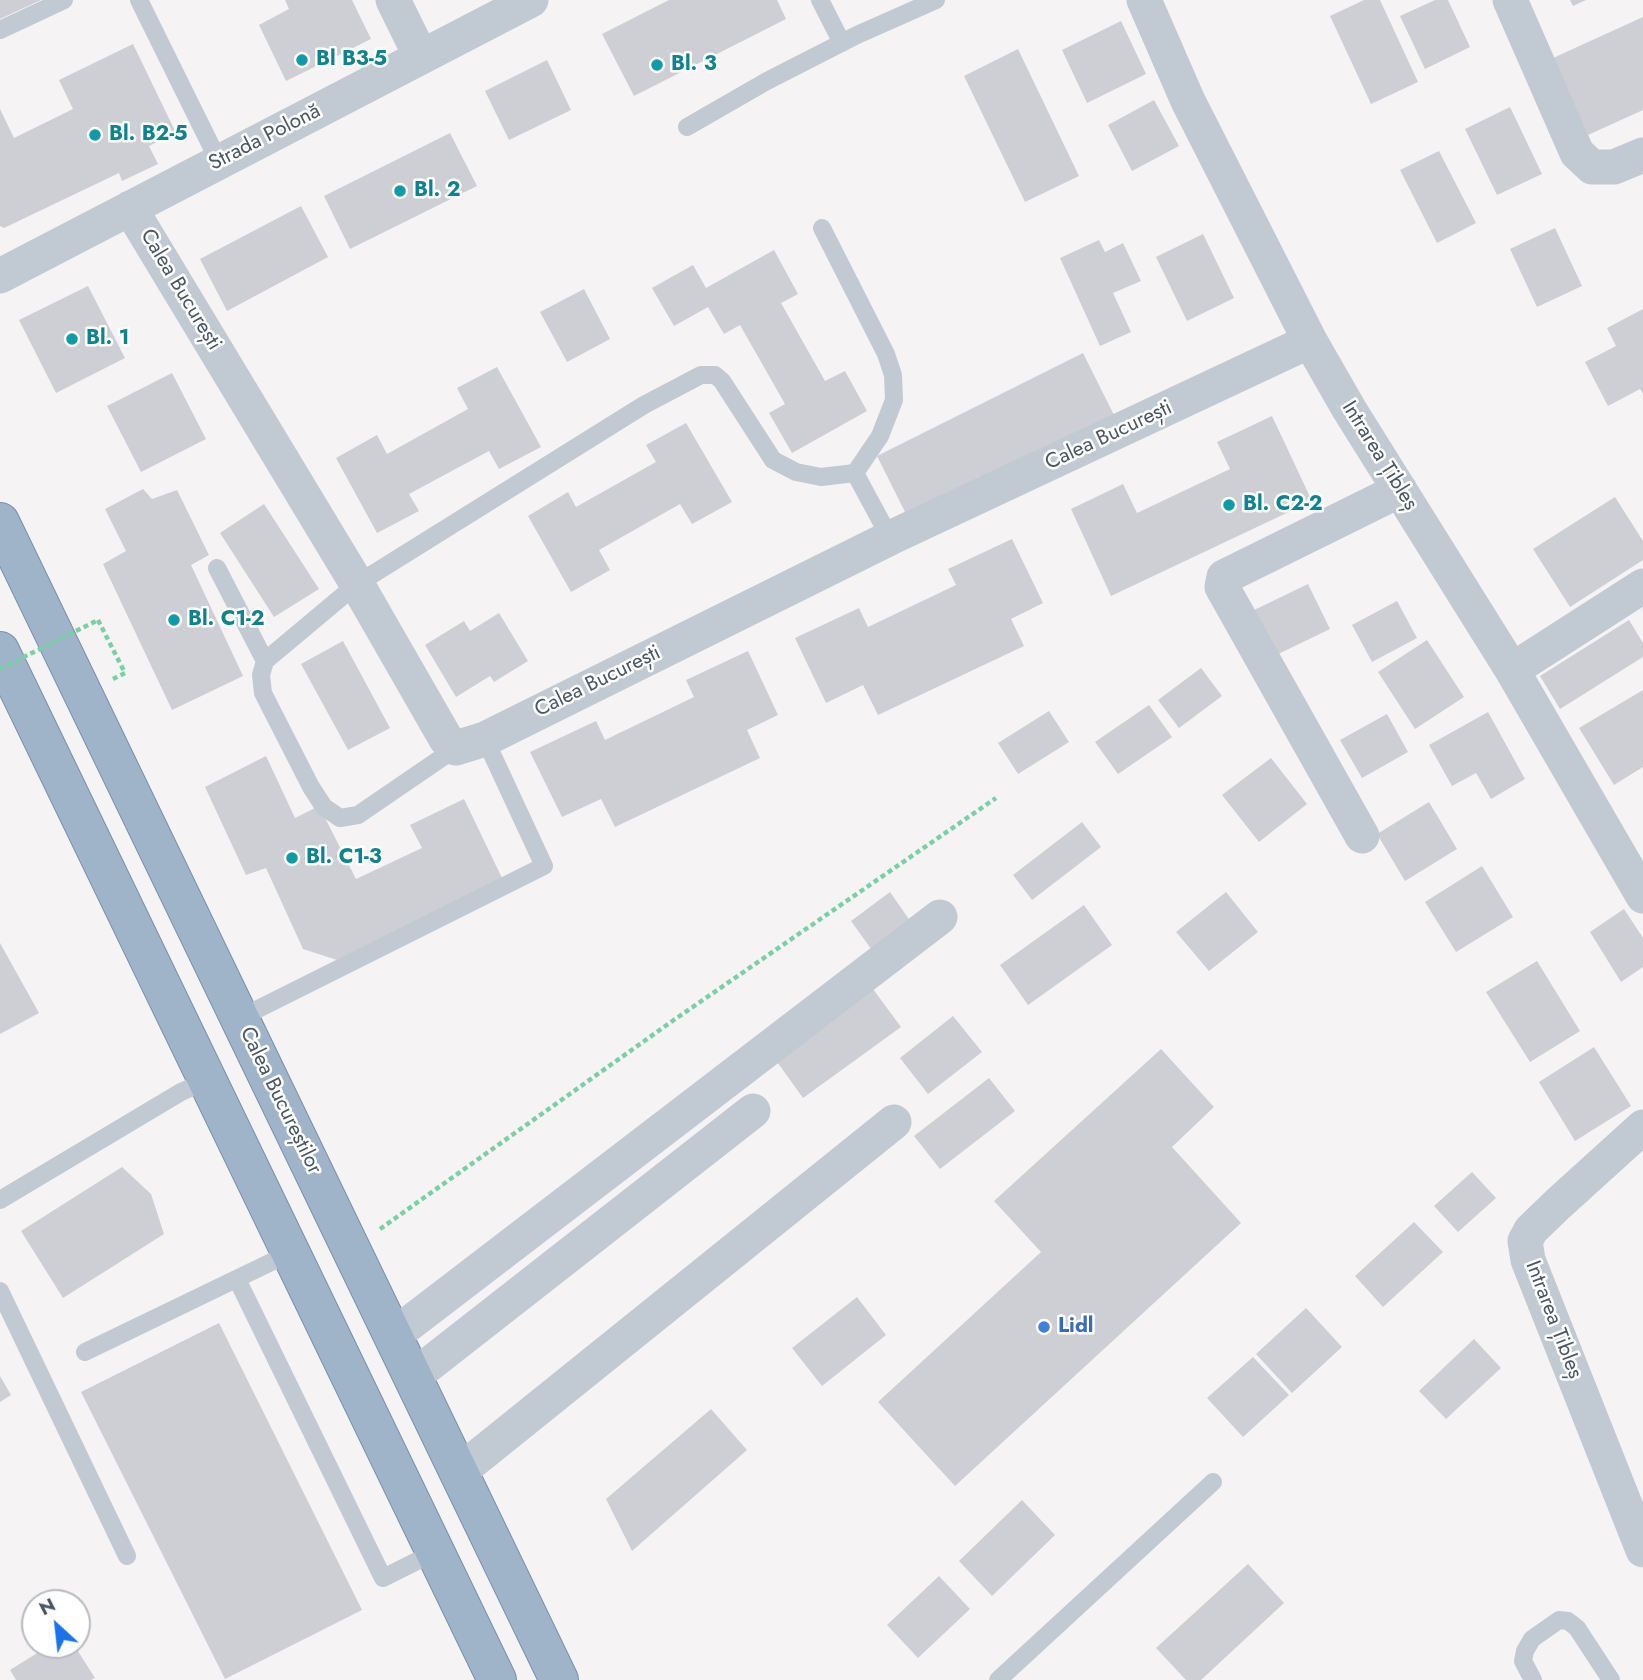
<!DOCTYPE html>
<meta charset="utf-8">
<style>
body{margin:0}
#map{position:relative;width:1643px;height:1680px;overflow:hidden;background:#f5f3f3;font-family:Jost,sans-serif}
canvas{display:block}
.north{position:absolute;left:21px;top:1589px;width:70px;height:70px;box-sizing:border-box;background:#fff;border:2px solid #b7bbc0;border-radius:50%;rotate:333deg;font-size:19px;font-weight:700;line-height:28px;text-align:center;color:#4a5661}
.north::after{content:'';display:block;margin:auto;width:24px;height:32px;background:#1a73e8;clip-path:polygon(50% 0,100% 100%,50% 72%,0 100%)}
</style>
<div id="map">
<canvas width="1643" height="1680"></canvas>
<div class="north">N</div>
</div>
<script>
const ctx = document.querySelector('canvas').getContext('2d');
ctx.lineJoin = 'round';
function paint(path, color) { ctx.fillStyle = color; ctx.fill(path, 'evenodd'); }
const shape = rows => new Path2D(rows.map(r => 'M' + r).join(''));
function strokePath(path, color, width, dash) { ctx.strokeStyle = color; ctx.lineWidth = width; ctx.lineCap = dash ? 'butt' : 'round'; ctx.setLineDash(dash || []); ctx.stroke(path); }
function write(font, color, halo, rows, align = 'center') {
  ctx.font = font + ' Jost,sans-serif'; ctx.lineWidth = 5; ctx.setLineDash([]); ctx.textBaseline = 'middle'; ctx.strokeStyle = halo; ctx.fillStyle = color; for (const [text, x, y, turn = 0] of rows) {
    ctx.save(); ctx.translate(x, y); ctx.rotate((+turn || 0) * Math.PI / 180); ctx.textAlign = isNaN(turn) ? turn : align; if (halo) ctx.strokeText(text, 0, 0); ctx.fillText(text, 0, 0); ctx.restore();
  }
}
const building = shape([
 [0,0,41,0,0,19],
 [285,0,352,0,371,39,286,81,259,25,289,9],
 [669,0,777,0,786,19,634,96,602,34],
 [1364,0,1380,0,1418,82,1371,104,1330,16],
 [1435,0,1448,0,1470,47,1425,69,1400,16],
 [1570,0,1586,0,1573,6],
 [1643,17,1643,110,1588,135,1553,58],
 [1121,21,1146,74,1087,103,1062,50],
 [133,44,176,133,149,146,158,164,122,181,119,173,4,228,0,226,0,109,14,138,73,109,59,80],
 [1018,49,1079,176,1025,202,964,76],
 [547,60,571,110,509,140,485,91],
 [1154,100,1179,146,1132,171,1108,125],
 [1510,107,1542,174,1497,195,1465,129],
 [450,133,477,186,350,249,324,196],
 [1439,151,1476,223,1437,243,1400,170],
 [301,206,328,257,227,311,200,259],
 [1555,228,1582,286,1537,307,1510,249],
 [1203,234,1234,298,1187,321,1156,257],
 [1099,240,1105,252,1123,243,1141,281,1113,293,1131,332,1100,346,1060,258],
 [774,250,798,294,781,303,825,381,845,371,867,411,792,453,769,413,785,404,740,325,724,334,708,307,674,326,652,288,693,265,706,288],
 [88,286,125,358,56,393,19,320],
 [584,289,610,339,567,362,540,312],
 [1643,309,1643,394,1640,389,1608,406,1585,362,1616,346,1607,328],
 [1083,353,1114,415,908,518,877,456],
 [497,367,541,447,499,469,489,451,409,494,419,511,377,533,336,458,377,435,387,454,468,409,457,388],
 [172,373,206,439,141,472,107,406],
 [1272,416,1312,501,1111,596,1071,509,1123,484,1137,513,1230,469,1217,442],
 [686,423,732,502,692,524,680,504,599,550,610,570,571,592,528,516,568,492,576,507,656,462,646,445],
 [143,489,152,499,177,490,209,555,191,565,243,676,172,710,103,564,126,551,105,509],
 [1615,497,1643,541,1643,560,1570,607,1533,549],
 [264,504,319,589,274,617,220,533],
 [1012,539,1043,603,1011,619,1024,646,878,715,863,685,826,703,795,638,859,608,868,627,956,585,948,569],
 [1308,584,1330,629,1272,657,1250,612],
 [1397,601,1417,638,1372,662,1352,625],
 [499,613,528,661,494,682,490,676,456,697,425,645,464,621,470,631],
 [1629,620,1643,643,1643,657,1560,709,1540,676],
 [1427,640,1464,697,1415,729,1378,672],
 [343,641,390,728,348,750,301,664],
 [748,651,778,715,747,730,760,758,615,827,601,799,562,817,530,752,596,721,605,740,694,697,686,680],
 [1201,668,1222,696,1179,728,1158,700],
 [1643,690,1643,767,1614,785,1579,728],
 [1149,705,1172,737,1118,774,1095,742],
 [1049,711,1069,742,1018,774,998,743],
 [1488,712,1525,779,1491,799,1476,773,1452,786,1429,745],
 [1387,714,1408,752,1362,778,1340,740],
 [266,756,295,818,319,806,356,879,422,848,410,825,464,799,502,878,337,960,303,949,266,868,246,875,205,787],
 [1271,758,1307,804,1259,842,1222,795],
 [1429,802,1457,849,1405,881,1377,834],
 [1082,822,1101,847,1032,900,1013,875],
 [1482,866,1513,917,1456,952,1425,902],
 [890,892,913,925,874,953,851,921],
 [1226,892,1258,932,1209,971,1176,932],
 [1084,905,1112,945,1028,1005,1000,965],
 [1624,909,1643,938,1643,967,1621,982,1590,932],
 [0,943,39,1013,0,1034],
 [1537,961,1580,1031,1530,1062,1486,992],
 [873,989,901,1027,803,1098,775,1059],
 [953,1016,982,1052,928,1094,900,1058],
 [1594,1047,1631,1106,1575,1141,1539,1082],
 [1161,1049,1214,1107,1172,1147,1241,1223,955,1486,878,1402,1041,1252,994,1201],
 [989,1078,1015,1111,940,1169,914,1136],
 [122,1167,151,1194,164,1234,63,1298,21,1231],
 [1472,1172,1496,1198,1458,1232,1434,1206],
 [1414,1222,1443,1252,1383,1307,1355,1276],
 [857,1297,886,1335,822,1386,792,1348],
 [1306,1308,1342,1347,1292,1393,1256,1354],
 [219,1323,362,1610,225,1679,81,1392],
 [1474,1339,1501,1368,1446,1419,1419,1391],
 [1253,1357,1289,1395,1243,1437,1207,1398],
 [0,1376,11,1395,0,1402],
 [711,1409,747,1450,632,1551,606,1499],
 [1022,1500,1055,1535,992,1596,959,1561],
 [1248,1564,1284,1603,1201,1680,1186,1680,1156,1648],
 [939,1576,970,1609,918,1658,887,1625],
 [50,1645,74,1645,95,1678,91,1680,16,1680,10,1670]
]);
const path = shape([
 [98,620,125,673,113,679],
 [380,1229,671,1022,996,798]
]);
const service = shape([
 [139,0,219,162],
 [820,0,842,43],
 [0,30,64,0],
 [687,127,767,81,857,35,936,0],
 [822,228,886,354,893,375,894,400,880,436,855,473,890,538],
 [217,568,265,661,261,675,263,693,311,787,324,807,340,818,358,815,456,748],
 [265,661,357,584,644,405,701,375,715,375,722,381,773,460,796,472,821,477,855,473],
 [240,1018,544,866,485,739],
 [0,1200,181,1092,208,1080],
 [237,1279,383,1578,435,1552],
 [0,1291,127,1556],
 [85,1352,290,1253],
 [998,1680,1213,1482],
 [1533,1680,1523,1661,1525,1651,1532,1639,1559,1620,1568,1621,1577,1628,1611,1680]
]);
const minor = shape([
 [393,0,421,57],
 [1144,0,1188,101,1310,341,1349,409,1512,670,1643,896],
 [1510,0,1577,153,1592,167,1614,167,1643,155],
 [130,208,357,584,446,739,456,748,485,739,890,538,1310,341],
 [0,276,531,0],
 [1512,670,1643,586],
 [1362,836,1222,587,1224,577,1400,490],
 [1643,1127,1558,1204,1531,1230,1525,1241,1528,1260,1643,1550],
 [393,1336,940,917],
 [413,1377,753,1111],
 [459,1472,894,1122]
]);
const trunk = shape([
 [0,522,559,1680],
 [0,651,497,1680]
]);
const pathBridge = shape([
 [0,669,98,620]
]);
const markers = [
 [302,60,7,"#0f9aa8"],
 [657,65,7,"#0f9aa8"],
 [95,135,7,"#0f9aa8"],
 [400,191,7,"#0f9aa8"],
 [72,339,7,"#0f9aa8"],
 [1229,505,7,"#0f9aa8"],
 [174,620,7,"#0f9aa8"],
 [292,858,7,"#0f9aa8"],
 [1044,1327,7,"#3f7fe0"]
];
const cultureNames = [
 ["Bl B3-5",316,60],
 ["Bl. 3",671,65],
 ["Bl. B2-5",109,135],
 ["Bl. 2",414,191],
 ["Bl. 1",86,339],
 ["Bl. C2-2",1243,505],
 ["Bl. C1-2",188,620],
 ["Bl. C1-3",306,858]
];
const streetNames = [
 ["Strada Polonă",265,138,-27],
 ["Calea București",180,290,59],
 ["Calea București",1109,436,-25],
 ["Intrarea Țibleș",1379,456,58],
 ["Calea București",598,682,-26],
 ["Calea Bucureștilor",280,1101,64],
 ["Intrarea Țibleș",1553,1320,69]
];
const shopNames = [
 ["Lidl",1058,1327]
];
paint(building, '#cdcfd5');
strokePath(trunk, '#7690ad', 40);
strokePath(path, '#7ad0a6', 4.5, [5, 3.5]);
strokePath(service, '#c1cad2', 18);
strokePath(minor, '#c1cad2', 35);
strokePath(trunk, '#9fb4c9', 38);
strokePath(pathBridge, '#7ad0a6', 4.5, [5, 3.5]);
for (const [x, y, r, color] of markers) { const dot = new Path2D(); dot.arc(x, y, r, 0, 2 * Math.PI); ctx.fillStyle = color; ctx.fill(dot); strokePath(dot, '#fff', 2.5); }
write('bold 21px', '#0d838f', '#fff', cultureNames, 'left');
write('21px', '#4a5661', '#fff', streetNames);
write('bold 21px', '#366cbe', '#fff', shopNames, 'left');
</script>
